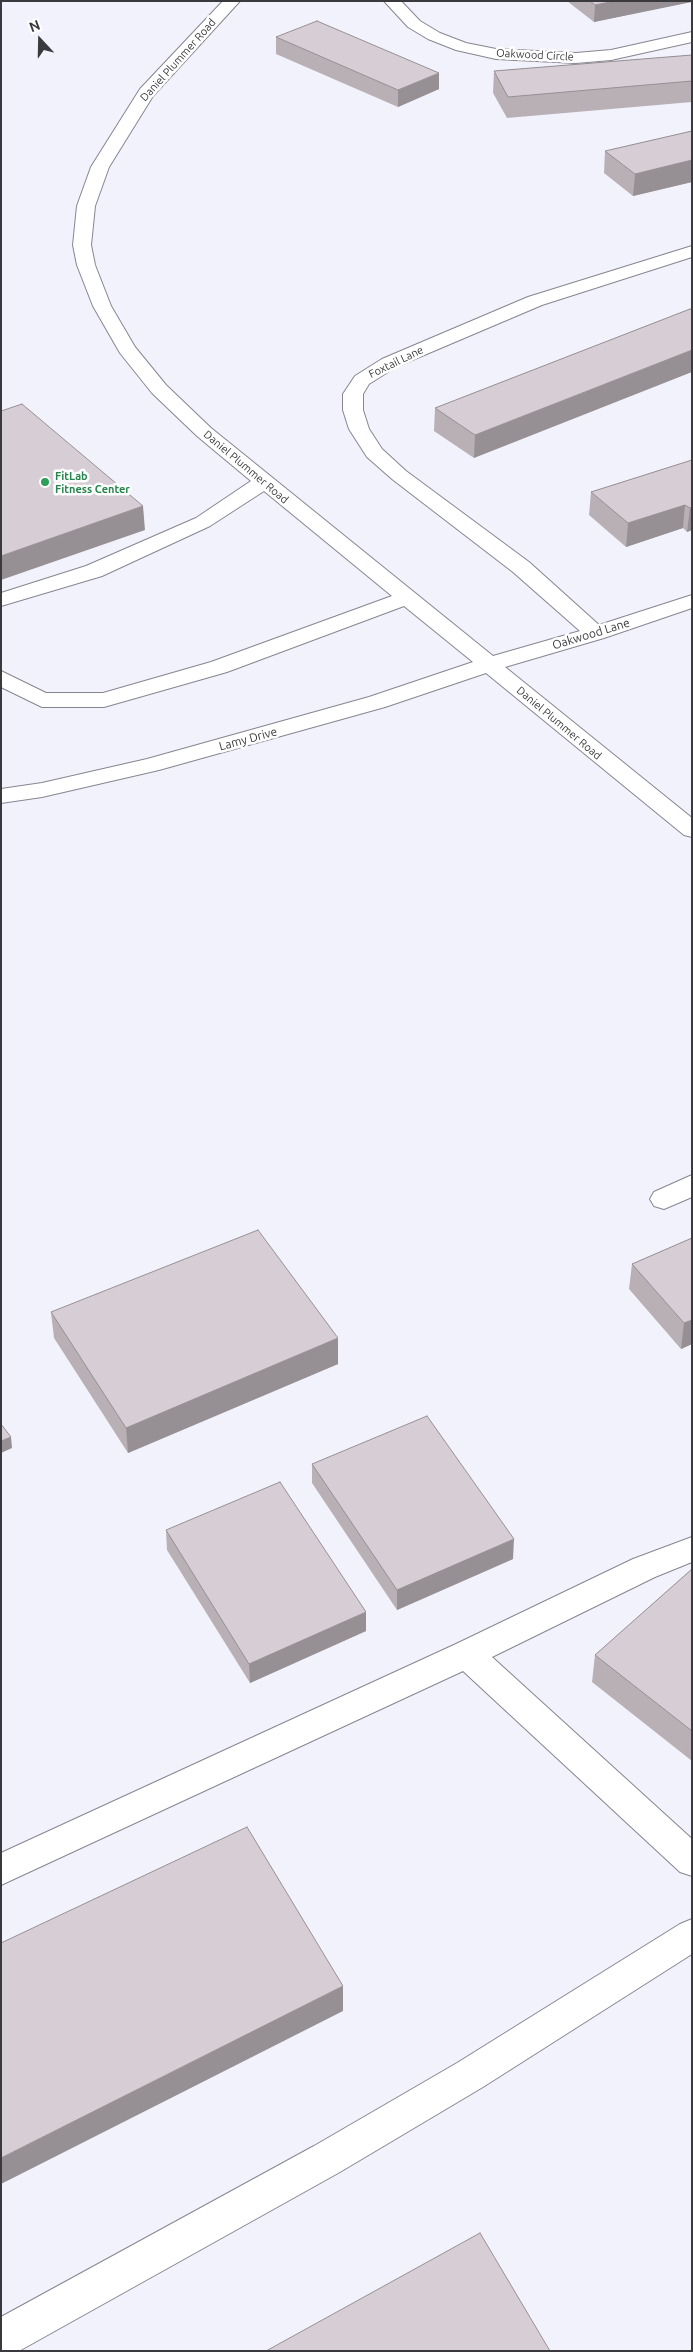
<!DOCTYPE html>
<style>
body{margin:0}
#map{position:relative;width:693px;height:2352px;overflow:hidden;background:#f2f2fd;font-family:Ubuntu,sans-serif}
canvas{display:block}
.frame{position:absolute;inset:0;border:2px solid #3a3a3e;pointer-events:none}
.north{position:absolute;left:15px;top:15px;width:50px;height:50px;-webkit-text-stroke:4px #fff;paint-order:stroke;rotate:339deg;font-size:14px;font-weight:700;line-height:20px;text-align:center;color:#3a3a3e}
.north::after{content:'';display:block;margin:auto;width:18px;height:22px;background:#3a3a3e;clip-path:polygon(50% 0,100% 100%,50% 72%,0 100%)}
</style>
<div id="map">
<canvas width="693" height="2352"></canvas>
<div class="frame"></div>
<div class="north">N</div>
</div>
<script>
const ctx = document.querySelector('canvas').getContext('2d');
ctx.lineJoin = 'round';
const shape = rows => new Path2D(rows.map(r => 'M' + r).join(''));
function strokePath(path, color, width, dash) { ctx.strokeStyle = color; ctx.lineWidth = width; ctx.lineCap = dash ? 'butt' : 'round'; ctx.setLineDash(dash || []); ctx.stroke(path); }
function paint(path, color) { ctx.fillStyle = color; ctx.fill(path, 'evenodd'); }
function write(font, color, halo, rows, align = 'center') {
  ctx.font = font + ' Ubuntu,sans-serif'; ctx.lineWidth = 5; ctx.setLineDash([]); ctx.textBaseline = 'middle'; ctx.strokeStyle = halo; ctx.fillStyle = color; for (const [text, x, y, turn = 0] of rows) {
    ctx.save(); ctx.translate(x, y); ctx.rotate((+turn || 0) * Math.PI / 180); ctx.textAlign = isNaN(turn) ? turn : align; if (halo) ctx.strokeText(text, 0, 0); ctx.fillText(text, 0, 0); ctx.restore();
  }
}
const minor = shape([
 [223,1,240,1,153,96,109,167,95,206,91,245,95,265,111,306,135,347,166,385,211,428,493,656,580,631,513,572,392,479,367,457,349,429,343,410,343,394,355,376,382,359,528,297,692,246,692,257,542,305,396,367,369,384,363,394,363,410,369,429,382,449,406,471,529,562,599,625,692,595,692,608,604,638,505,667,692,818,692,837,684,835,486,673,385,707,159,770,42,797,1,803,1,789,42,783,147,759,369,697,473,662,404,606,227,672,104,707,42,707,1,687,1,671,46,693,103,693,211,662,392,596,264,491,210,526,102,576,1,606,1,593,86,566,196,518,251,481,197,436,152,393,120,353,93,306,77,265,73,245,77,206,91,167,140,89,223,1],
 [384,1,401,1,420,21,440,33,466,43,496,49,576,53,611,50,692,32,692,42,611,60,576,63,496,59,456,50,428,39,408,27,384,1],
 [692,1175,692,1197,664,1209,654,1206,650,1199,654,1192,692,1175],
 [692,1537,692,1562,655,1577,492,1657,692,1839,692,1876,680,1872,463,1671,1,1885,1,1853,456,1644,633,1559,692,1537],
 [692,1919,692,1954,483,2087,340,2172,19,2351,1,2351,1,2317,314,2146,457,2063,680,1924,692,1919]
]);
const wall = shape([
 [567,1,692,1,594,22],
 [276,37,439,89,398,107,276,54],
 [692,55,692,102,507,118,493,93,494,71],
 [692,131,692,182,633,196,604,173,605,151],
 [690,309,474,458,434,431,435,408],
 [692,460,692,530,687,532,683,528,626,547,589,515,591,492],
 [692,1238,692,1344,681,1349,629,1289,632,1264],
 [51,1312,338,1364,128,1453,54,1338],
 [312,1464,513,1559,397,1610,312,1483],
 [166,1530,366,1631,250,1683,167,1550],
 [692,1569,692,1761,592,1682,595,1655]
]);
const shadedWall = shape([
 [615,1,692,1,692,2,594,22,595,5],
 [439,73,439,89,398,107,398,90],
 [692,160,692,182,633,196,635,174],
 [692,350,692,372,474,458,475,435],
 [685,505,683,528,626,547,628,523],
 [143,506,145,530,1,580,1,556],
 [692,507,692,530,687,532,690,508],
 [692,1320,692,1344,681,1349,684,1323],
 [338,1338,338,1364,128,1453,126,1428],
 [11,1437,12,1448,1,1453,1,1441],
 [514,1539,513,1559,397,1610,397,1590],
 [366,1612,366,1631,250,1683,249,1664],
 [343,1986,343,2011,1,2184,1,2158]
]);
const building = shape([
 [590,1,615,1,595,5,590,1],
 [317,21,439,73,398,90,276,37,317,21],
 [692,55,692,81,508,97,494,71,692,55],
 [692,131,692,160,635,174,605,151,692,131],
 [690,309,692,310,692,350,475,435,435,408,690,309],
 [22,404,143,506,1,556,1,411,22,404],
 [692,460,692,507,690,508,685,505,628,523,591,492,692,460],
 [258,1230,338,1338,126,1428,51,1312,258,1230],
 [692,1238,692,1320,684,1323,632,1264,692,1238],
 [427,1416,514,1539,397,1590,312,1464,427,1416],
 [1,1424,11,1437,1,1441,1,1424],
 [280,1482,366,1612,249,1664,166,1530,280,1482],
 [692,1569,692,1731,595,1655,692,1569],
 [247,1827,343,1986,1,2158,1,1943,247,1827],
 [480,2233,550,2351,266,2351,480,2233]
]);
const markers = [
 [45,482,5,"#2e9e5b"]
];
const farStreetnames = [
 ["Oakwood Circle",535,55,3],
 ["Daniel Plummer Road",178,60,-48],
 ["Foxtail Lane",396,362,-26],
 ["Daniel Plummer Road",246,467,40],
 ["Daniel Plummer Road",559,723,40]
];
const farLeisurenames = [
 ["FitLab",55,476],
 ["Fitness Center",55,489]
];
const streetNames = [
 ["Oakwood Lane",591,634,-17],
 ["Lamy Drive",248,739,-15]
];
strokePath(minor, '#858690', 2);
paint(minor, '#fff');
paint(wall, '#b9b0b6');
paint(shadedWall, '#969094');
paint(building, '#d7cdd4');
strokePath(building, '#969094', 1);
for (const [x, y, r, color] of markers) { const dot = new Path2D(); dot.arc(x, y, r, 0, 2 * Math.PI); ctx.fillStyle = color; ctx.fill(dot); strokePath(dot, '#fff', 2); }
write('11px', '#3a3a3e', '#fff', farStreetnames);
write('bold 11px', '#27864d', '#fff', farLeisurenames, 'left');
write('12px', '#3a3a3e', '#fff', streetNames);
</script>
